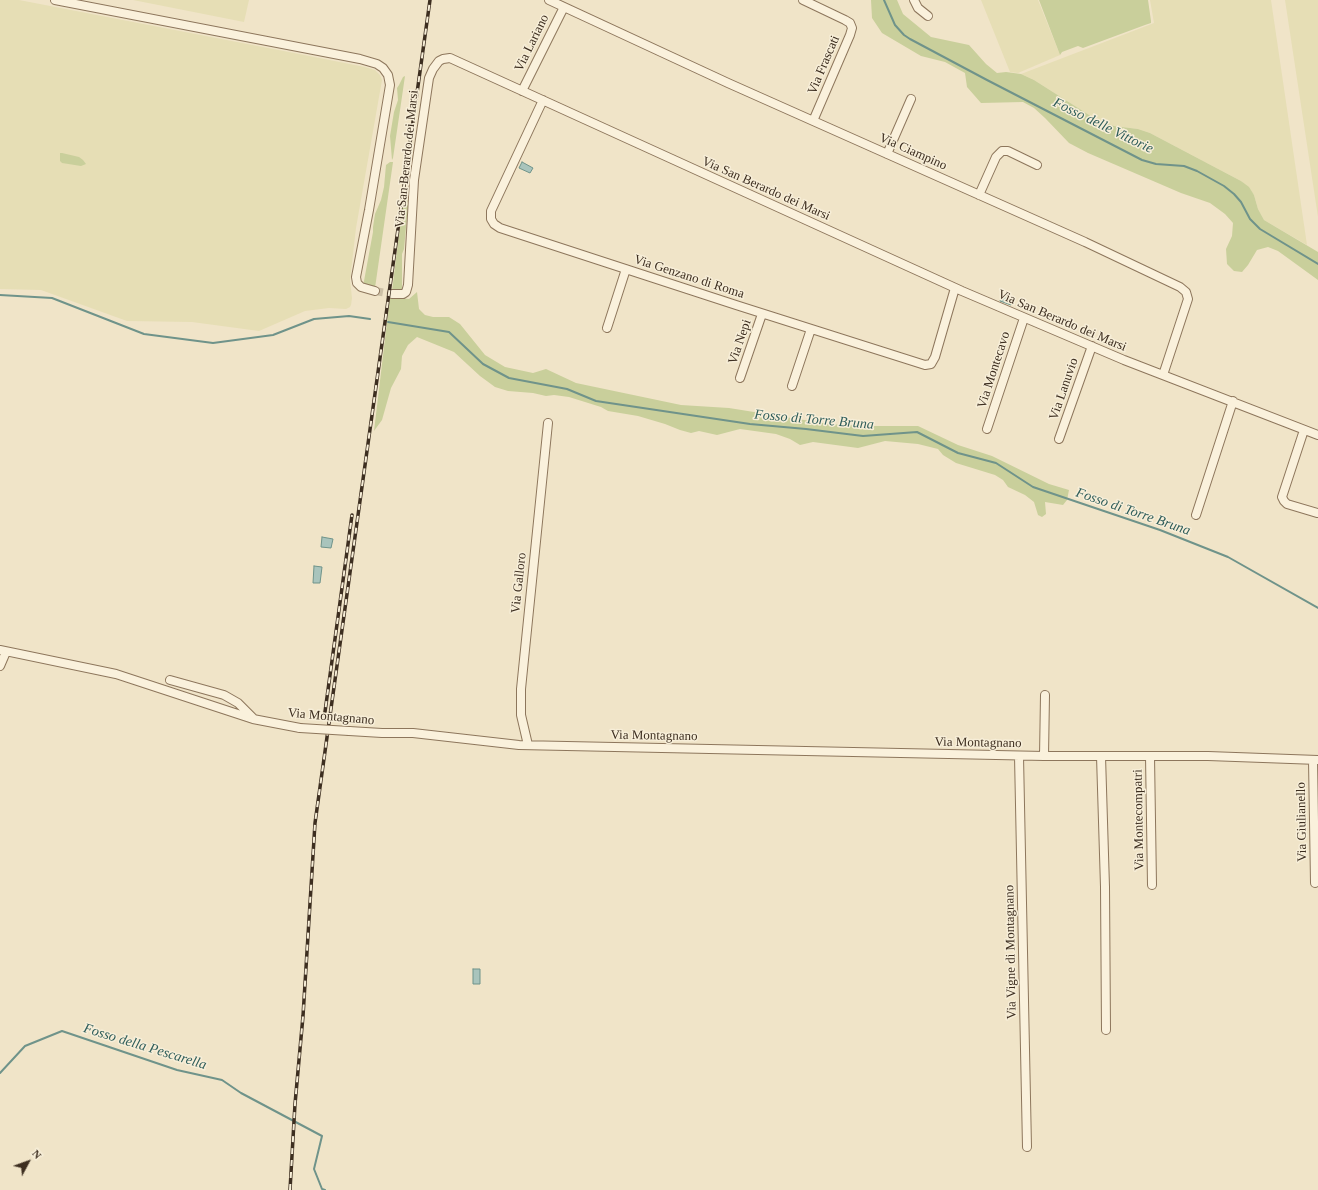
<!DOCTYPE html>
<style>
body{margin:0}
#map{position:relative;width:1318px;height:1190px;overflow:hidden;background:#f0e4c8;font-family:Georgia,serif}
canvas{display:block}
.north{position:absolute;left:8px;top:1142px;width:40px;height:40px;-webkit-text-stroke:3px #f7eed8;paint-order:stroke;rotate:49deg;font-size:11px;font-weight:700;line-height:16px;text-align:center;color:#3d2e20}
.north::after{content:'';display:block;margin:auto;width:14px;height:18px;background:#3d2e20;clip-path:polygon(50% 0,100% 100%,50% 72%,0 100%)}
</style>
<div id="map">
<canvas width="1318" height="1190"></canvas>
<div class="north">N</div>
</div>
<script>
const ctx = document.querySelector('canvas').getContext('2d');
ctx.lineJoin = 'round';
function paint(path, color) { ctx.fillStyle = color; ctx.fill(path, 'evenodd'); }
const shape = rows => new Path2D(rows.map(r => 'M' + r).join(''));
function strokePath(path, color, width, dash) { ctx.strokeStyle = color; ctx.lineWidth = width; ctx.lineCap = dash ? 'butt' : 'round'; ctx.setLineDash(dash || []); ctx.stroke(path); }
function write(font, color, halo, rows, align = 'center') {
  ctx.font = font + ' Georgia,serif'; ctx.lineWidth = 3; ctx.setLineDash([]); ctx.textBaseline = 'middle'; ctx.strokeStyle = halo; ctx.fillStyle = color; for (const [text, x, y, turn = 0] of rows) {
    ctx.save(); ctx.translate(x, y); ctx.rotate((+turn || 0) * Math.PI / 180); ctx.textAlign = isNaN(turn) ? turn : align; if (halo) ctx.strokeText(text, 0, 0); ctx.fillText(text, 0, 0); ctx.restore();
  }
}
const farmland = shape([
 [0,0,19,0,289,52,365,67,375,70,380,75,382,80,356,228,350,280,352,298,351,305,350,307,346,309,329,308,305,311,259,331,192,322,127,321,41,290,0,289],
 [133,0,249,0,244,22],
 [981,0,1038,0,1060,55,1018,73,1010,72],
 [1150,0,1271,0,1307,245,1264,220,1258,209,1254,195,1241,181,1150,133,1138,129,1114,126,1097,120,1034,80,1021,74,1154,23],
 [1285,0,1318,0,1318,217]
]);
const green = shape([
 [871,0,897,0,903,14,931,37,969,45,986,64,997,73,1006,72,1021,74,1034,80,1097,120,1114,126,1138,129,1150,133,1241,181,1249,187,1254,195,1258,209,1264,220,1318,252,1318,280,1278,251,1268,247,1257,250,1248,265,1242,272,1234,271,1227,264,1226,249,1232,236,1233,223,1225,214,1210,203,1181,193,1088,153,1069,143,1045,118,1034,108,1023,102,981,103,967,87,965,73,945,62,921,56,882,33,872,18],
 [1039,0,1148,0,1151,21,1151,23,1145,25,1083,48,1078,46,1062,52,1060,55],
 [405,76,393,158,392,160,390,136,394,112,398,100,397,88,399,85,403,77],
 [60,153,62,153,79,157,83,160,86,164,81,166,62,163,60,161],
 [390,162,393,162,375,288,363,285,364,281,373,232,373,227,375,214,381,200,384,187,386,165],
 [404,194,407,197,408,206,404,249,402,254,402,290,392,291],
 [417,292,419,309,425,315,433,317,449,317,460,324,485,355,505,367,533,373,546,369,576,383,681,405,729,408,829,424,866,426,918,426,958,445,992,456,1049,484,1069,490,1067,500,1063,505,1045,502,1046,514,1042,517,1038,515,1034,502,1025,495,1008,487,1003,480,995,475,956,463,943,455,938,449,918,444,885,441,858,448,813,442,800,445,790,439,776,434,740,429,717,435,699,431,691,433,680,430,665,424,638,416,608,411,601,407,569,397,554,395,546,396,533,393,508,391,495,387,480,376,454,352,417,337,408,345,402,356,401,369,391,388,382,420,374,431,390,297,409,299]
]);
const water = shape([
 [522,162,533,168,530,173,519,168,522,162],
 [1002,295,1013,299,1011,305,1000,301,1002,295],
 [322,537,333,539,331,548,321,547,322,537],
 [314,566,322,567,320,583,313,583,314,566],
 [473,969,480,969,480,984,473,984,473,969]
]);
const stream = shape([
 [884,0,895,25,904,35,910,39,987,80,1142,160,1156,164,1184,166,1197,171,1224,186,1234,194,1241,202,1250,219,1260,229,1318,264],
 [0,295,52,298,144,334,213,343,273,335,314,319,349,316,370,319],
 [388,322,449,332,483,364,509,378,567,389,596,401,750,424,806,429,863,436,917,432,958,453,996,463,1033,487,1160,530,1228,557,1318,608],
 [0,1073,25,1046,62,1031,177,1070,222,1080,241,1093,322,1136,314,1169,322,1189,325,1190]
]);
const streetTunnel = shape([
 [375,291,392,294]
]);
const street = shape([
 [55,0,360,59,377,64,383,68,388,75,390,85,369,210,356,277,357,283,361,287,375,291],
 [549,0,728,83,1085,242,1180,287,1186,292,1188,299,1163,375],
 [803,0,845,20,850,23,852,28,850,35,813,121],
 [914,0,918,8,928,16],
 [522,91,564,7],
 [543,100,491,211,491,219,494,224,500,228,736,305,925,365,931,364,935,357,955,288],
 [887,154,911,99],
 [979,195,996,157,1002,151,1008,151,1037,165],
 [392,294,403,294,406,292,408,285,414,180,429,78,433,69,439,61,443,59,450,58,962,291,1124,360,1318,435],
 [607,328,626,269],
 [740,378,762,314],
 [792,386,811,329],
 [987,429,1024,318],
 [1304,430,1282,497,1284,501,1287,504,1317,513],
 [1059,439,1092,346],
 [1196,515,1233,401],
 [0,650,116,674,253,719,300,728],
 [0,666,6,652],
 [170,680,224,695,238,703,253,718],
 [349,731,382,733,413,733,519,745,1044,756,1208,756,1318,760],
 [528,745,521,715,521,689,548,423],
 [1019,756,1027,1147],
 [1044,756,1045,695],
 [1101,756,1105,887,1106,1030],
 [1150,756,1152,885],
 [1313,760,1315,883]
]);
const rail = shape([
 [324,719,352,515],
 [290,1190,295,1104,303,1016,315,823,430,0]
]);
const streetBridge = shape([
 [300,728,349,731]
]);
const streetNames = [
 ["Via Lariano",532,43,-64],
 ["Via Frascati",824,65,-67],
 ["Via Ciampino",913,152,24],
 ["Via San Berardo dei Marsi",407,159,-84],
 ["Via San Berardo dei Marsi",766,189,24],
 ["Via Genzano di Roma",689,277,18],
 ["Via San Berardo dei Marsi",1062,321,23],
 ["Via Nepi",740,342,-71],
 ["Via Montecavo",994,370,-72],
 ["Via Lanuvio",1064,389,-71],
 ["Via Galloro",519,583,-84],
 ["Via Montagnano",331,717,5],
 ["Via Montagnano",654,736,1],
 ["Via Montagnano",978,743,1],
 ["Via Montecompatri",1139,820,-91],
 ["Via Giulianello",1302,822,-91],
 ["Via Vigne di Montagnano",1011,952,-91]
];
const waterNames = [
 ["Fosso delle Vittorie",1103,126,26],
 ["Fosso di Torre Bruna",814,420,5],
 ["Fosso di Torre Bruna",1133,512,19],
 ["Fosso della Pescarella",145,1047,17]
];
paint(farmland, '#e6deb5');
paint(green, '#c9cf9b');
paint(water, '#a9c4bc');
strokePath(water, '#6f938a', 1);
strokePath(stream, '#6f938a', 2);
strokePath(streetTunnel, '#ccc0a6', 8, [8, 4]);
strokePath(street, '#8d765c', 10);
strokePath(street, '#faf1dc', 8);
strokePath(rail, '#3d2e20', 3.5);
strokePath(rail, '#f7eed8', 2, [6]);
strokePath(streetBridge, '#8d765c', 10, []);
strokePath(streetBridge, '#faf1dc', 8);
write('13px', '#3d2e20', '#f7eed8', streetNames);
write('italic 14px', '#2f5d5a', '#f7eed8', waterNames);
</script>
